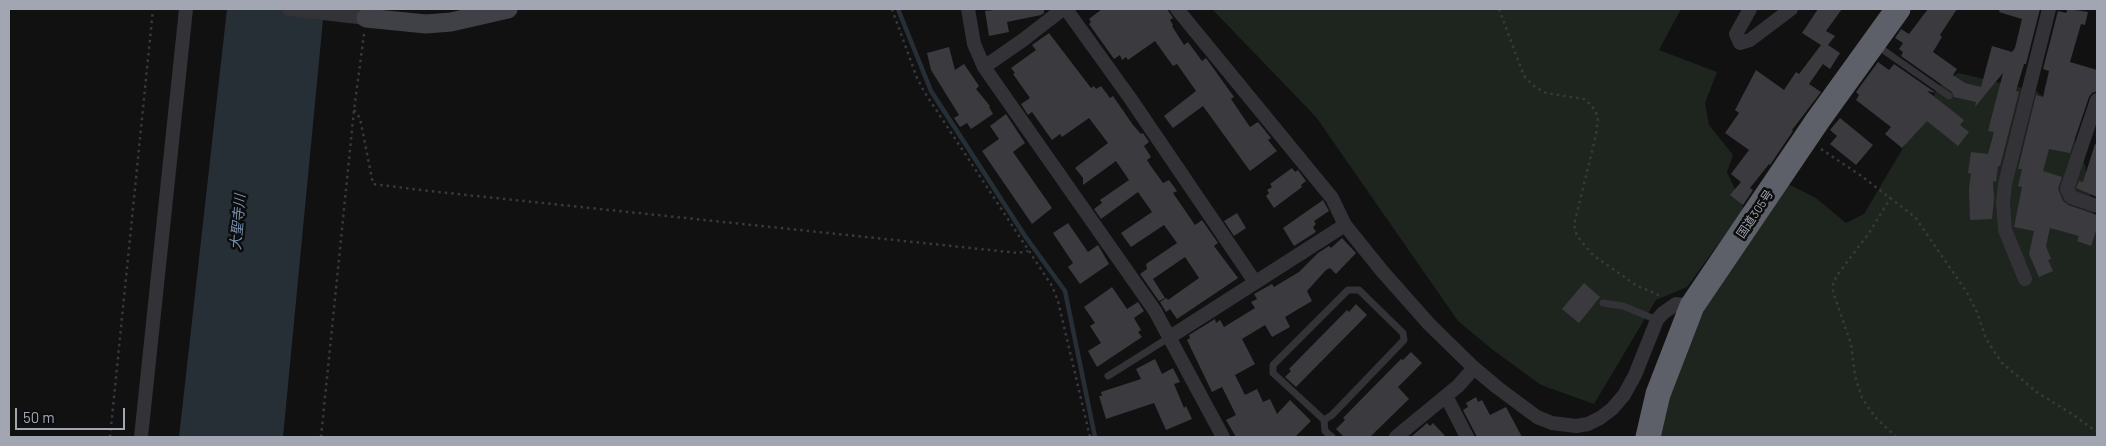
<!DOCTYPE html>
<meta charset="utf-8">
<style>
body{margin:0}
#map{position:relative;width:2106px;height:446px;overflow:hidden;background:#111112;font-family:Barlow,sans-serif}
canvas{display:block}
.frame{position:absolute;inset:0;border:10px solid #a2a6b3;pointer-events:none}
.scale{position:absolute;left:15px;top:408px;width:110px;height:22px;box-sizing:border-box;border:2px solid #a2a6b3;border-top:0;padding-left:6px;font-size:15px;line-height:18px;white-space:nowrap;color:#a2a6b3;-webkit-text-stroke:4px #0c0c0d;paint-order:stroke}
</style>
<div id="map">
<canvas width="2106" height="446"></canvas>
<div class="frame"></div>
<div class="scale">50 m</div>
</div>
<script>
const ctx = document.querySelector('canvas').getContext('2d');
ctx.lineJoin = 'round';
function paint(path, color) { ctx.fillStyle = color; ctx.fill(path, 'evenodd'); }
const shape = rows => new Path2D(rows.map(r => 'M' + r).join(''));
function strokePath(path, color, width, dash) { ctx.strokeStyle = color; ctx.lineWidth = width; ctx.lineCap = dash ? 'butt' : 'round'; ctx.setLineDash(dash || []); ctx.stroke(path); }
function write(font, color, halo, rows, align = 'center') {
  ctx.font = font + ' Barlow,"Noto Sans JP",sans-serif'; ctx.lineWidth = 5; ctx.setLineDash([]); ctx.textBaseline = 'middle'; ctx.strokeStyle = halo; ctx.fillStyle = color; for (const [text, x, y, turn = 0] of rows) {
    ctx.save(); ctx.translate(x, y); ctx.rotate((+turn || 0) * Math.PI / 180); ctx.textAlign = isNaN(turn) ? turn : align; if (halo) ctx.strokeText(text, 0, 0); ctx.fillText(text, 0, 0); ctx.restore();
  }
}
const green = shape([
 [1212,9,1681,9,1659,50,1717,72,1705,103,1709,125,1733,155,1727,172,1744,209,1687,287,1656,300,1594,404,1541,385,1493,350,1458,321,1316,117],
 [1958,73,2036,91,2055,107,2070,128,2085,165,2097,238,2097,437,1658,437,1679,361,1704,310,1788,184,1816,198,1846,223,1864,214,1939,87]
]);
const water = shape([
 [227,9,324,9,283,437,179,437]
]);
const stream = shape([
 [898,9,931,91,1025,236,1065,291,1095,437]
]);
const building = shape([
 [1003,9,1044,9,1044,13,1041,15,1007,22,1009,32,989,36,985,11],
 [1102,9,1167,9,1173,18,1170,20,1173,25,1172,26,1184,45,1188,42,1202,61,1206,58,1234,97,1231,99,1250,127,1258,122,1271,138,1268,140,1277,151,1250,171,1203,106,1173,128,1164,116,1196,91,1177,64,1173,66,1155,41,1128,60,1126,57,1122,60,1120,55,1114,59,1089,24,1091,22,1089,19],
 [1818,9,1842,9,1826,31,1835,36,1828,45,1840,53,1830,69,1823,64,1809,84,1821,92,1792,130,1793,131,1770,165,1769,164,1750,188,1753,190,1743,205,1730,195,1741,182,1731,174,1749,150,1725,133,1739,113,1735,110,1756,70,1784,90,1796,72,1799,74,1821,45,1802,33],
 [1928,9,1957,9,1940,35,1942,37,1933,52,1957,69,1953,75,1965,83,1981,87,1992,46,2012,52,2015,48,2022,19,1999,12,2000,9,2040,9,2026,64,2024,64,2016,91,2019,92,2000,166,1998,166,1996,182,1993,181,1994,199,1992,219,1970,220,1969,188,1971,174,1968,173,1971,152,1988,154,1994,132,1988,131,2003,73,1975,107,1976,102,1954,97,1952,92,1901,56,1903,52,1899,49,1903,43,1895,38,1901,29,1909,34],
 [2068,9,2088,12,2085,25,2081,24,2070,62,2097,70,2097,91,2092,93,2089,97,2070,153,2049,149,2043,171,2062,177,2058,189,2063,201,2068,205,2097,215,2097,228,2091,246,2077,241,2079,236,2050,228,2046,246,2051,259,2048,260,2053,271,2039,277,2029,254,2034,231,2014,227,2022,187,2018,186,2022,169,2018,169,2036,95,2043,97,2049,71,2043,69,2058,11,2066,13],
 [1049,33,1091,88,1094,86,1096,89,1101,86,1110,98,1113,96,1133,125,1141,134,1143,133,1149,142,1144,146,1151,157,1147,160,1150,165,1163,183,1169,180,1177,191,1173,193,1195,225,1202,220,1218,243,1214,246,1238,278,1177,319,1170,309,1166,312,1160,302,1166,298,1168,300,1199,278,1185,257,1153,279,1165,298,1159,301,1140,274,1147,269,1146,264,1177,243,1164,225,1131,247,1121,233,1152,212,1138,192,1101,219,1094,209,1102,203,1100,200,1129,180,1116,161,1083,185,1083,178,1075,168,1108,143,1089,118,1062,137,1060,134,1052,140,1032,112,1028,115,1021,104,1030,98,1013,74,1015,73,1011,68,1036,50,1032,45],
 [949,47,955,70,964,64,979,86,976,89,990,106,989,107,993,114,971,129,967,123,960,127,954,118,959,115,931,70,927,53],
 [1878,62,1889,70,1894,64,1936,93,1927,91,1964,120,1960,125,1969,132,1958,146,1927,121,1902,148,1885,134,1891,127,1856,100,1859,95,1856,92],
 [1006,114,1025,143,1013,152,1052,208,1032,224,982,151,999,139,990,126],
 [1840,118,1873,145,1856,165,1830,144,1837,136,1830,130],
 [2095,144,2097,145,2097,197,2076,188,2079,181,2083,182],
 [1292,168,1295,172,1298,170,1306,181,1301,185,1302,187,1274,208,1266,196,1269,193,1267,190,1272,187,1270,184],
 [1323,200,1329,211,1314,221,1316,224,1313,227,1316,232,1294,246,1283,228],
 [1237,213,1246,228,1234,236,1224,221],
 [1068,223,1088,252,1098,245,1109,264,1080,284,1068,267,1073,263,1053,233],
 [1342,238,1356,253,1336,274,1330,268,1326,270,1307,291,1312,301,1285,317,1290,327,1272,337,1265,325,1242,339,1255,364,1235,375,1245,395,1257,389,1263,402,1270,399,1277,414,1290,400,1311,421,1295,437,1236,437,1226,420,1236,415,1222,387,1212,392,1187,340,1190,338,1189,335,1215,319,1216,323,1220,320,1224,327,1255,308,1251,302,1257,299,1254,294,1272,284,1274,287,1299,272,1318,253,1329,246,1331,248],
 [1584,283,1600,297,1579,323,1562,309],
 [1112,287,1127,309,1138,302,1144,311,1134,318,1141,330,1138,332,1142,337,1097,367,1088,351,1101,343,1090,326,1095,323,1084,307],
 [1356,304,1367,315,1296,387,1285,377,1291,371,1289,369,1347,310,1349,312],
 [1411,352,1422,363,1398,387,1409,399,1370,437,1344,437,1336,429,1345,420,1343,418,1401,359,1403,360],
 [1155,359,1162,374,1173,368,1180,382,1174,384,1184,408,1186,406,1192,419,1166,430,1154,403,1106,419,1099,396,1102,396,1101,392,1141,379,1136,369],
 [1476,397,1478,402,1482,400,1490,415,1506,407,1522,437,1477,437,1463,410,1468,407,1466,403],
 [1427,423,1430,426,1433,423,1446,437,1411,437]
]);
const path = shape([
 [892,9,917,78,925,93,1052,286,1058,301,1090,437],
 [1499,9,1524,76,1535,87,1546,93,1584,99,1592,106,1598,117,1596,135,1574,225,1577,236,1593,255,1637,286,1655,293,1661,297],
 [354,110,360,118,373,184,429,191,1018,253,1028,251],
 [1821,149,1860,175,1915,217,1966,291,1977,312,1986,339,2002,363,2038,393,2072,414,2097,432],
 [1891,197,1869,233,1838,274,1833,283,1833,292,1851,344,1855,376,1862,398,1875,417,1896,437],
 [110,437,153,9],
 [321,437,354,110,364,34]
]);
const lane = shape([
 [1876,45,1949,96],
 [1603,303,1623,306,1657,320],
 [1108,376,1170,337],
 [1324,420,1332,415,1404,340,1403,333,1359,290,1348,290,1273,365,1273,373,1324,420,1325,431,1332,437]
]);
const street = shape([
 [289,9,366,18],
 [968,9,974,44,984,67,1155,311,1223,437],
 [1066,9,1130,98,1255,282],
 [1177,9,1332,198,1345,225,1382,271,1429,324,1474,368,1498,388,1537,417,1552,423,1576,426,1588,424,1600,418,1612,409,1624,395,1635,375,1657,320,1663,313,1676,304,1692,306],
 [1750,9,1736,34,1740,43,1750,40,1791,9],
 [984,67,1023,40,1063,9],
 [2097,100,2067,189,2071,197,2097,206],
 [2025,279,2005,230,2003,203,2005,184,2049,9],
 [1170,337,1345,225],
 [1446,396,1467,437],
 [141,437,186,9],
 [1396,437,1458,386,1474,368]
]);
const secondary = shape([
 [366,18,426,24,451,22,508,9]
]);
const highway = shape([
 [1648,437,1658,394,1692,306,1818,120,1898,9]
]);
const streetNames = [
 ["国道305号",1755,214,-56]
];
const waterNames = [
 ["大聖寺川",238,222,-85]
];
paint(green, '#1d251e');
paint(water, '#272f36');
strokePath(stream, '#272f36', 4.5);
paint(building, '#3b3b3f');
strokePath(path, '#38393e', 2.5, [2.5, 4]);
strokePath(lane, '#323237', 7);
strokePath(street, '#323237', 14);
strokePath(secondary, '#404147', 19);
strokePath(highway, '#5e6069', 25);
write('12px', '#a2a6b3', '#0c0c0d', streetNames);
write('italic 14px', '#7793b0', '#0c0c0d', waterNames);
</script>
